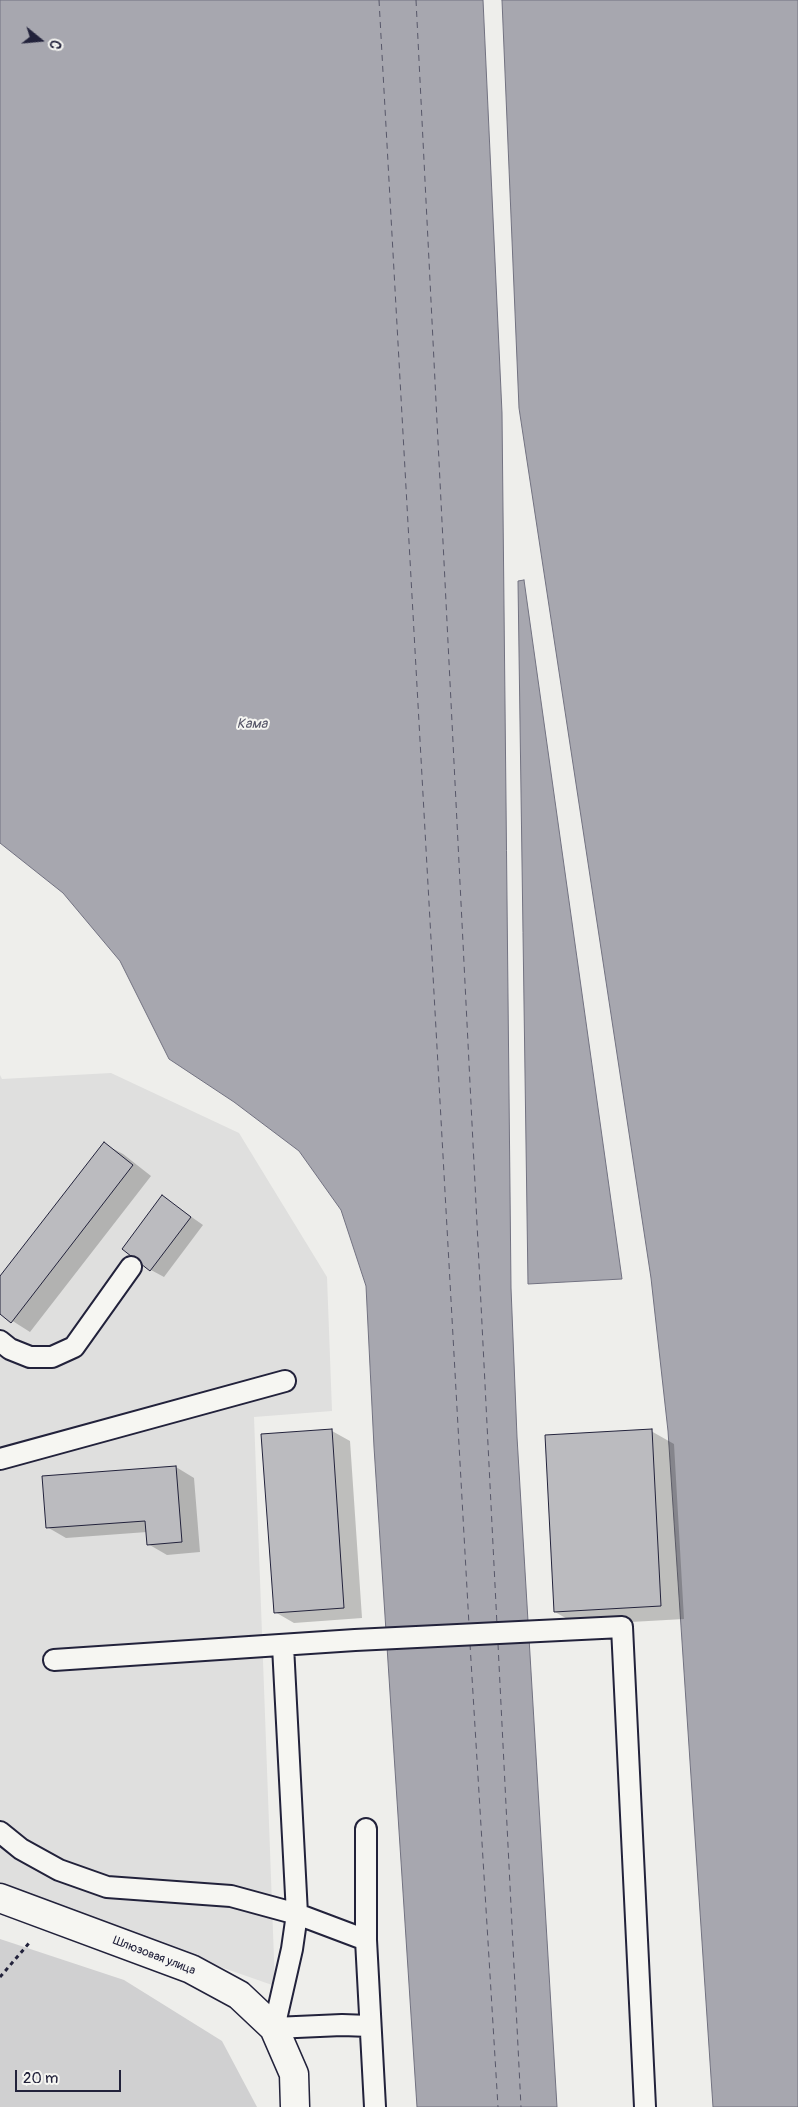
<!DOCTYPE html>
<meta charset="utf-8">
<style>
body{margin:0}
#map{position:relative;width:798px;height:2107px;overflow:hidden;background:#eeeeeb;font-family:Pangolin,sans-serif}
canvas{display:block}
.north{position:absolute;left:15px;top:15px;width:50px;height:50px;-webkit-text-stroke:4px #f6f6f2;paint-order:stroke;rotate:107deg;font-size:14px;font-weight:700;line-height:20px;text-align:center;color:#22223b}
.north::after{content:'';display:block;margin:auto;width:18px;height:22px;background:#22223b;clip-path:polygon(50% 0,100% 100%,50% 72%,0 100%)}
.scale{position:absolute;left:15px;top:2070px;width:106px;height:22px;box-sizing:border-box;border:2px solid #22223b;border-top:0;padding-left:6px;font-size:15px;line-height:18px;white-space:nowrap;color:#22223b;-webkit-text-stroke:4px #f6f6f2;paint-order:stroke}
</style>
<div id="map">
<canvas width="798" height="2107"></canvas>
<div class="north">С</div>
<div class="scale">20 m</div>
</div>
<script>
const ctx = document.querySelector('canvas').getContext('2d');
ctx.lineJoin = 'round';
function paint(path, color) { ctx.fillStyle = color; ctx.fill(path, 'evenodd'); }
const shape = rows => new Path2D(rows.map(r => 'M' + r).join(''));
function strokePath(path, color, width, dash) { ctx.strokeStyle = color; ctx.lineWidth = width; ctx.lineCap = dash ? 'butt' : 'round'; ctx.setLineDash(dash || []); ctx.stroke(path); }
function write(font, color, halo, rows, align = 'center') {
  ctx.font = font + ' Pangolin,sans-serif'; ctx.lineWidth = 4; ctx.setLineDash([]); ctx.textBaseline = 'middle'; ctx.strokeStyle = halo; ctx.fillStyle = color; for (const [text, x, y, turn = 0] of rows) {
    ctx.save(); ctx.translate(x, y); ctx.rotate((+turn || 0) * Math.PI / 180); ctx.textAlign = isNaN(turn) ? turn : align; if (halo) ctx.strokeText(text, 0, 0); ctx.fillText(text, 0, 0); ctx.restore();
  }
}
const built = shape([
 [111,1073,239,1133,327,1277,332,1411,254,1417,275,1986,0,1890,0,1075,2,1079]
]);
const green = shape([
 [0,1939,124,1980,222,2041,257,2107,0,2107]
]);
const water = shape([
 [0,0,483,0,502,413,511,1288,517,1437,557,2107,417,2107,374,1447,366,1286,341,1210,299,1151,234,1102,169,1059,120,961,63,893,0,843,0,0],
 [502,0,798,0,798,2107,713,2107,668,1431,651,1278,519,408,502,0],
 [524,580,622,1279,528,1284,518,581,524,580]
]);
const shadow = shape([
 [104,1144,123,1154,151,1176,30,1332,0,1313,0,1278],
 [163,1197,203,1225,164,1277,151,1270],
 [332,1431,350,1441,362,1618,294,1623,275,1612],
 [651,1431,674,1444,684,1619,578,1625,555,1612],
 [176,1467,194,1478,200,1552,167,1555,148,1544,147,1532,66,1538,47,1527]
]);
const ferry = shape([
 [379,0,469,1625],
 [416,0,497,1625],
 [470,1644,498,2107],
 [498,1644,521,2107]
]);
const building = shape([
 [104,1142,133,1165,11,1323,0,1314,0,1276,104,1142],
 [162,1195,191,1217,150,1271,122,1249,162,1195],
 [332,1429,344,1608,274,1613,261,1434,332,1429],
 [652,1429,661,1606,554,1612,545,1435,652,1429],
 [176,1466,182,1542,147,1545,145,1521,46,1528,42,1476,176,1466]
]);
const path = shape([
 [0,1977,30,1942]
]);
const service = shape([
 [0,1341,10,1349,30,1357,52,1357,74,1347,131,1267],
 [0,1459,285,1381],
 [283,1646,297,1914,292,1949,274,2028,342,2025,370,2026],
 [54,1660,355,1640,622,1627,645,2107],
 [366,1829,366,1940,375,2107],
 [0,1832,21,1849,59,1870,107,1887,231,1896,297,1914,366,1940]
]);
const tertiary = shape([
 [0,1898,191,1969,239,1995,274,2028,294,2074,295,2107]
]);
const streetNames = [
 ["Шлюзовая улица",154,1956,21]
];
const waterNames = [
 ["Кама",252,724]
];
paint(built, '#dfdfde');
paint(green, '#d0d0d1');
paint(water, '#a7a7af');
strokePath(water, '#727281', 1);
paint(shadow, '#0003');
strokePath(ferry, '#575769', 1, [6, 5]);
paint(building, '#bbbbbf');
strokePath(building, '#22223b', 1);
strokePath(service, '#22223b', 24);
strokePath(tertiary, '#22223b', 31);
strokePath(path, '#22223b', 3, [4, 4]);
strokePath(service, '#f6f6f2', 20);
strokePath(tertiary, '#f6f6f2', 28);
write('12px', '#22223b', '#f6f6f2', streetNames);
write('italic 14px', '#575769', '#f6f6f2', waterNames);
</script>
